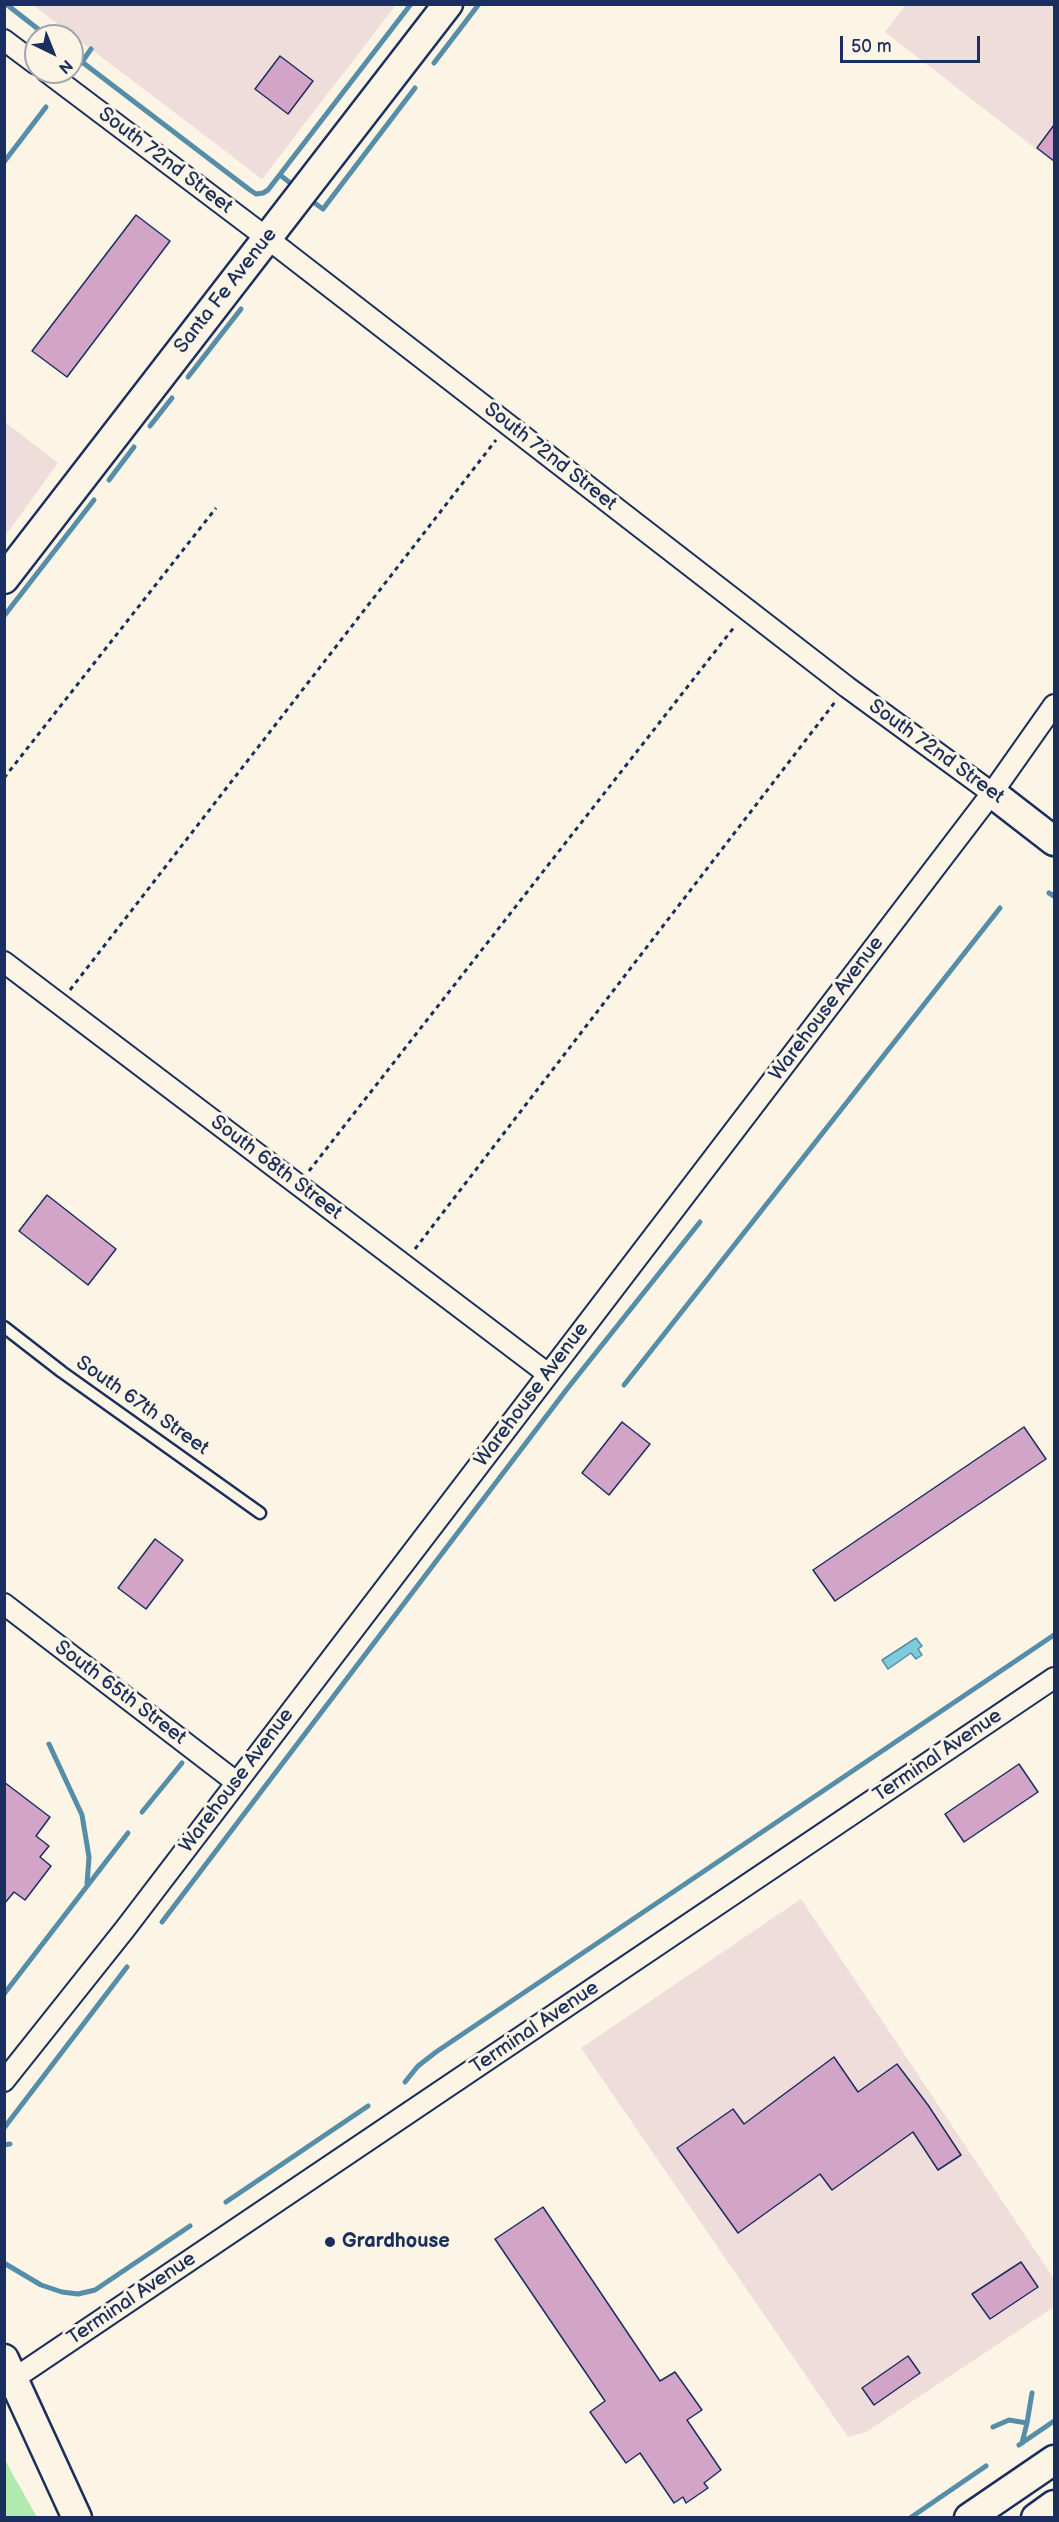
<!DOCTYPE html>
<style>
body{margin:0}
#map{position:relative;width:1059px;height:2522px;overflow:hidden;background:#fcf5e5;font-family:"Balsamiq Sans",sans-serif}
canvas{display:block}
.frame{position:absolute;inset:0;border:6px solid #1b2f5e;pointer-events:none}
.north{position:absolute;left:24px;top:24px;width:60px;height:60px;box-sizing:border-box;background:#fcf5e5;border:2px solid #a2a6af;border-radius:50%;rotate:137deg;font-size:16px;font-weight:700;line-height:24px;text-align:center;color:#1b2f5e}
.north::after{content:'';display:block;margin:auto;width:21px;height:27px;background:#1b2f5e;clip-path:polygon(50% 0,100% 100%,50% 72%,0 100%)}
.scale{position:absolute;left:840px;top:36px;width:140px;height:27px;box-sizing:border-box;border:3px solid #1b2f5e;border-top:0;padding-left:8px;font-size:18px;line-height:21px;white-space:nowrap;color:#1b2f5e;-webkit-text-stroke:4px #fcf5e5;paint-order:stroke}
</style>
<div id="map">
<canvas width="1059" height="2522"></canvas>
<div class="frame"></div>
<div class="north">N</div>
<div class="scale">50 m</div>
</div>
<script>
const ctx = document.querySelector('canvas').getContext('2d');
ctx.lineJoin = 'round';
function paint(path, color) { ctx.fillStyle = color; ctx.fill(path, 'evenodd'); }
const shape = rows => new Path2D(rows.map(r => 'M' + r).join(''));
function strokePath(path, color, width, dash) { ctx.strokeStyle = color; ctx.lineWidth = width; ctx.lineCap = dash ? 'butt' : 'round'; ctx.setLineDash(dash || []); ctx.stroke(path); }
function write(font, color, halo, rows, align = 'center') {
  ctx.font = font + ' "Balsamiq Sans",sans-serif'; ctx.lineWidth = 6; ctx.setLineDash([]); ctx.textBaseline = 'middle'; ctx.strokeStyle = halo; ctx.fillStyle = color; for (const [text, x, y, turn = 0] of rows) {
    ctx.save(); ctx.translate(x, y); ctx.rotate((+turn || 0) * Math.PI / 180); ctx.textAlign = isNaN(turn) ? turn : align; if (halo) ctx.strokeText(text, 0, 0); ctx.fillText(text, 0, 0); ctx.restore();
  }
}
const built = shape([
 [33,5,396,5,262,179],
 [906,5,1054,5,1054,163,885,32],
 [5,422,58,463,5,536],
 [801,1899,1054,2279,1054,2307,866,2432,848,2437,581,2048]
]);
const green = shape([
 [4,2457,12,2473,37,2517,5,2517]
]);
const water = shape([
 [916,1638,922,1646,918,1649,922,1655,916,1659,911,1653,888,1669,882,1660,916,1638]
]);
const stream = shape([
 [6,4,47,36],
 [91,49,82,62,250,190,256,194,263,193,268,190,411,4],
 [72,55,81,63],
 [434,63,479,4],
 [4,162,46,107],
 [280,175,289,182],
 [316,204,323,209,415,88],
 [188,377,241,309],
 [150,426,172,398],
 [109,480,134,447],
 [4,616,94,500],
 [1049,893,1054,896],
 [624,1385,1000,908],
 [49,1744,82,1815,89,1857,87,1884],
 [142,1812,182,1763],
 [162,1922,567,1389,700,1222],
 [4,1994,128,1833],
 [405,2082,418,2066,436,2052,1054,1635],
 [4,2128,127,1967],
 [4,2145,10,2144],
 [226,2202,368,2106],
 [4,2263,41,2285,62,2292,78,2294,95,2290,190,2226],
 [1027,2423,1032,2393],
 [993,2427,1009,2420,1027,2423,1022,2443],
 [1019,2445,1054,2421],
 [910,2518,986,2466]
]);
const building = shape([
 [280,56,313,81,288,114,255,89,280,56],
 [1054,125,1054,161,1037,148,1054,125],
 [136,215,170,241,67,377,32,351,136,215],
 [47,1195,116,1249,88,1285,19,1231,47,1195],
 [622,1422,650,1444,609,1495,582,1473,622,1422],
 [1024,1427,1046,1459,835,1601,813,1570,1024,1427],
 [155,1539,183,1560,146,1609,118,1588,155,1539],
 [1019,1764,1038,1792,964,1842,945,1814,1019,1764],
 [4,1782,50,1817,36,1836,49,1846,40,1857,51,1866,25,1900,14,1892,4,1904,4,1782],
 [834,2057,858,2092,897,2064,928,2105,961,2155,938,2170,913,2132,832,2190,820,2174,738,2233,677,2148,733,2109,744,2124,834,2057],
 [543,2207,660,2381,675,2372,702,2410,687,2420,721,2470,704,2483,708,2488,686,2503,683,2497,674,2503,640,2453,626,2463,590,2412,605,2401,495,2239,543,2207],
 [1021,2262,1038,2287,990,2319,972,2294,1021,2262],
 [908,2356,920,2373,874,2405,862,2388,908,2356]
]);
const path = shape([
 [4,778,216,508],
 [70,990,496,440],
 [309,1171,735,626],
 [415,1249,835,702]
]);
const lane = shape([
 [4,1327,62,1372,260,1513]
]);
const street = shape([
 [4,40,36,64],
 [47,72,267,238,847,687,992,793],
 [4,962,548,1374],
 [4,1604,236,1782],
 [4,2081,125,1929,992,793,1054,705],
 [15,2378,1054,1678]
]);
const secondary = shape([
 [4,579,448,4],
 [992,793,1054,841],
 [4,2359,77,2518],
 [969,2518,1054,2460],
 [1036,2518,1054,2505]
]);
const markers = [
 [330,2242,6,"#1b2f5e"]
];
const streetNames = [
 ["South 72nd Street",165,161,37],
 ["Santa Fe Avenue",226,291,-52],
 ["South 72nd Street",550,457,38],
 ["South 72nd Street",936,752,36],
 ["Warehouse Avenue",827,1009,-53],
 ["South 68th Street",276,1168,37],
 ["Warehouse Avenue",532,1395,-53],
 ["South 67th Street",142,1406,35],
 ["South 65th Street",120,1693,37],
 ["Terminal Avenue",938,1756,-34],
 ["Warehouse Avenue",237,1781,-53],
 ["Terminal Avenue",535,2028,-34],
 ["Terminal Avenue",132,2299,-34]
];
const poiNames = [
 ["Grardhouse",342,2242]
];
paint(built, '#efdddc');
paint(green, '#b1eaaf');
paint(water, '#7eccdb');
strokePath(water, '#568da9', 1.5);
strokePath(stream, '#568da9', 5);
paint(building, '#d1a4c8');
strokePath(building, '#1b2f5e', 1.5);
strokePath(lane, '#1b2f5e', 15);
strokePath(street, '#1b2f5e', 24);
strokePath(secondary, '#1b2f5e', 33);
strokePath(path, '#1b2f5e', 3, [4.5, 4.5]);
strokePath(lane, '#fcf5e5', 10);
strokePath(street, '#fcf5e5', 20);
strokePath(secondary, '#fcf5e5', 28);
for (const [x, y, r, color] of markers) { const dot = new Path2D(); dot.arc(x, y, r, 0, 2 * Math.PI); ctx.fillStyle = color; ctx.fill(dot); strokePath(dot, '#fcf5e5', 2); }
write('20px', '#1b2f5e', '#fcf5e5', streetNames);
write('bold 20px', '#1b2f5e', '#fcf5e5', poiNames, 'left');
</script>
